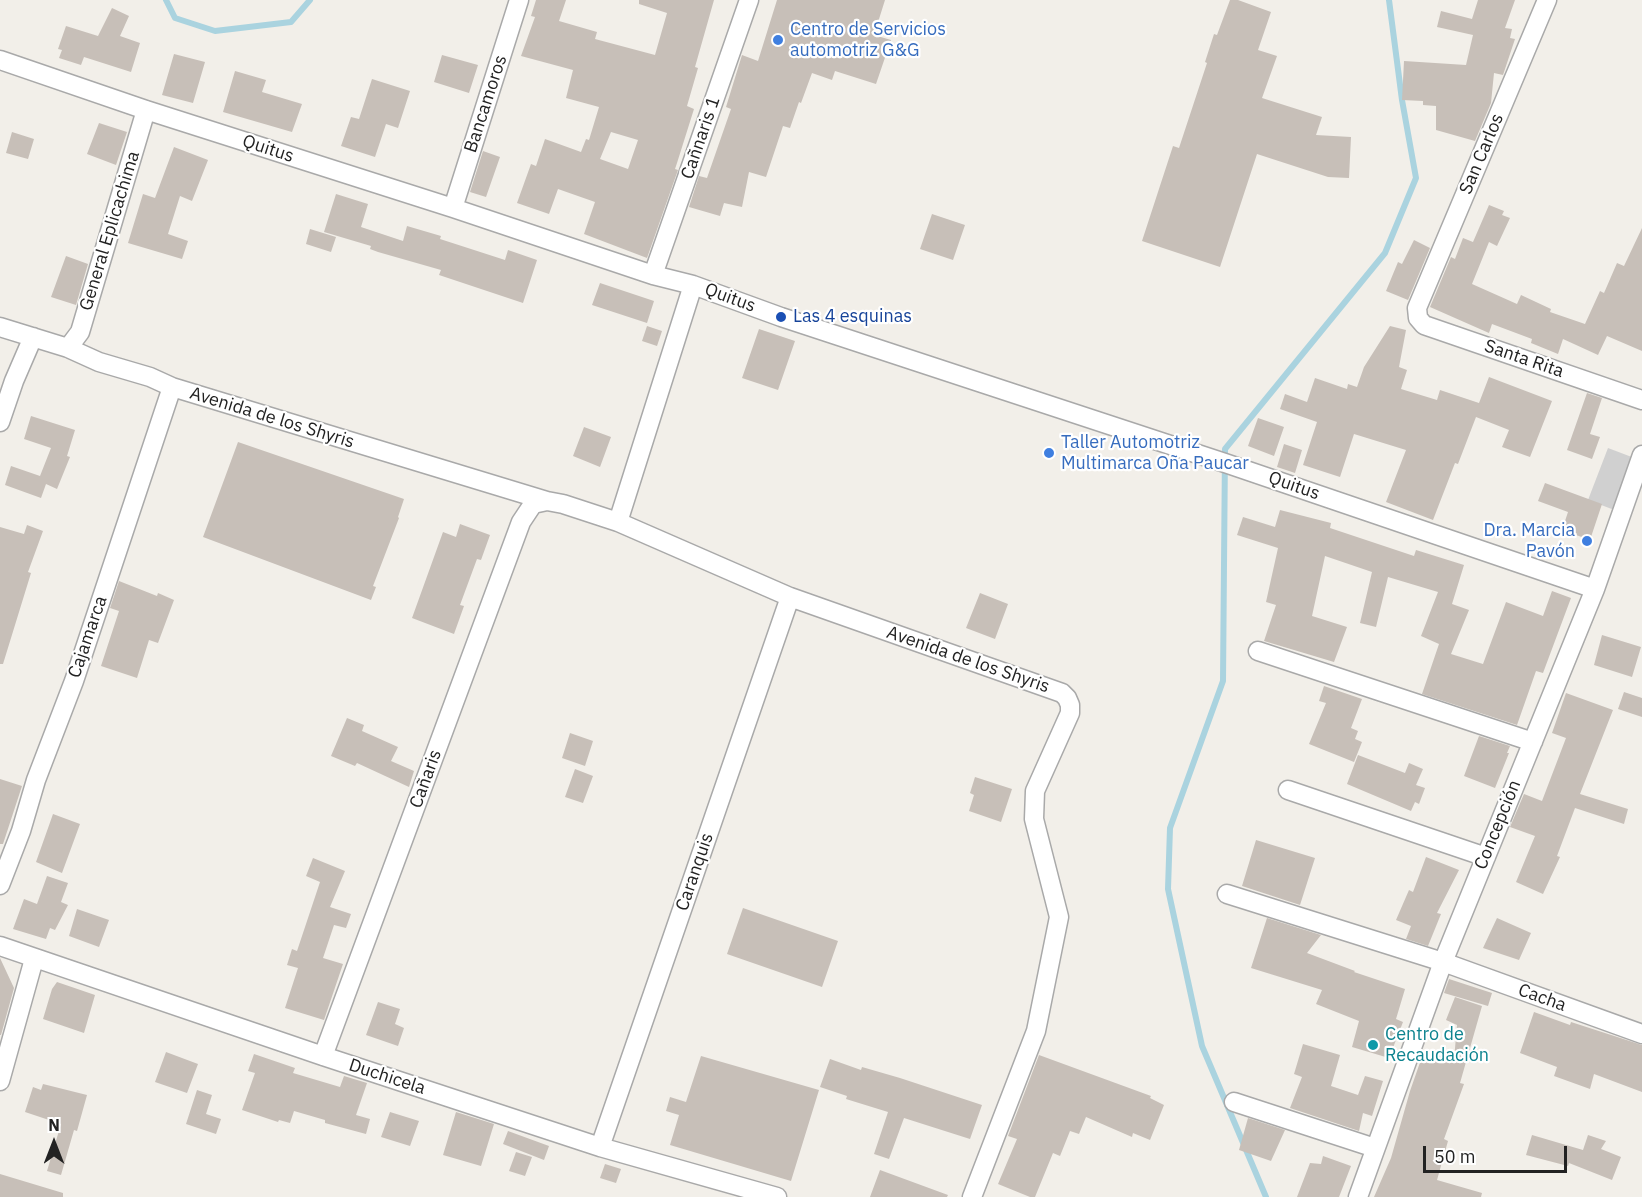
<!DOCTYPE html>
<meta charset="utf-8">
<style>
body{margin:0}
#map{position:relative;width:1642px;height:1197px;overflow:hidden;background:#f2efe9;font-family:"IBM Plex Sans",sans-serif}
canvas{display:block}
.north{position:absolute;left:24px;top:1113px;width:60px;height:60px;-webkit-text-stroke:4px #fff;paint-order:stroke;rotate:0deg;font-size:16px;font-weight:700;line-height:24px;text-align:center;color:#222}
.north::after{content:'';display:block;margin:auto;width:21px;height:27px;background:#222;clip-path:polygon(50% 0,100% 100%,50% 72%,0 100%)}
.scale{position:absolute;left:1423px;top:1146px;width:144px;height:27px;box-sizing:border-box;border:3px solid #222;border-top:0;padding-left:8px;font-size:18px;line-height:21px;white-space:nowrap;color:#222;-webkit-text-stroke:4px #fff;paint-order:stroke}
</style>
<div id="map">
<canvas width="1642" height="1197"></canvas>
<div class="north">N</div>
<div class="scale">50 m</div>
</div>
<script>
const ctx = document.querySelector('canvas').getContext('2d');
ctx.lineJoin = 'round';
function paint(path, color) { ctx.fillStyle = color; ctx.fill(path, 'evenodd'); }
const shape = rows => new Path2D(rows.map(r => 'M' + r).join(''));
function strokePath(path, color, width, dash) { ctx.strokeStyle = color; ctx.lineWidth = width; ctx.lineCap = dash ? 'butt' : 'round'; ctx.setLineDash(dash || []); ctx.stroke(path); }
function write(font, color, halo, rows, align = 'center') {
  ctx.font = font + ' "IBM Plex Sans",sans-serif'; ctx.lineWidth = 4.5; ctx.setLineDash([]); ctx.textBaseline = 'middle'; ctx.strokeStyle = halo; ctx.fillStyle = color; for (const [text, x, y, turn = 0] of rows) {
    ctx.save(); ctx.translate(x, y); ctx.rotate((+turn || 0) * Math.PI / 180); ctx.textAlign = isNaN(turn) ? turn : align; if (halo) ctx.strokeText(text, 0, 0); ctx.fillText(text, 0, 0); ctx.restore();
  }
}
const religious = shape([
 [1608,448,1637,459,1617,511,1588,500]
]);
const stream = shape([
 [166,0,175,18,215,31,291,22,310,0],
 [1266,1197,1202,1046,1168,889,1170,828,1223,681,1225,449,1385,253,1416,178,1402,100,1389,0]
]);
const building = shape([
 [536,0,566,0,559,21,597,32,595,39,655,55,667,13,639,4,639,0,714,0,695,67,698,68,687,106,694,109,677,163,675,169,678,170,647,258,584,234,595,202,558,189,549,214,517,203,531,164,536,166,545,139,581,152,586,139,589,140,599,107,566,98,573,70,521,56,535,17,531,16],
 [611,132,638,140,628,169,600,159],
 [777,0,885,0,874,35,891,40,876,84,835,71,832,80,812,73,801,103,799,102,790,128,783,126,766,177,749,172,742,207,724,203,720,216,689,207,699,176,707,178,731,109,726,107,742,55,758,61],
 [1230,0,1238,0,1271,12,1258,50,1277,56,1262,98,1322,117,1316,135,1351,137,1349,178,1328,177,1257,154,1220,267,1142,241,1173,146,1179,148,1207,63,1205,62,1214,34,1217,35],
 [1478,0,1515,0,1505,28,1512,29,1510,38,1515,39,1503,75,1494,73,1491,103,1475,141,1436,130,1436,106,1423,105,1423,101,1402,100,1404,61,1466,65,1473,35,1437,27,1441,11,1472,19],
 [112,8,129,16,120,36,140,43,131,72,84,57,81,65,59,58,62,50,58,49,66,26,98,36],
 [174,54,205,62,193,103,162,95],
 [442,55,478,65,469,93,434,82],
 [235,71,266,80,262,92,302,104,292,132,223,112],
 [372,79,410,91,398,128,386,124,375,157,341,146,351,117,359,119],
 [99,123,127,132,116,165,87,154],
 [12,132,34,139,28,159,6,153],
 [174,147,208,160,192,201,180,196,168,234,188,241,182,259,128,243,143,194,155,198],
 [483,151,500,157,486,197,470,192],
 [336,194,368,204,361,227,403,241,407,226,441,236,440,239,505,260,508,250,537,260,523,303,439,275,441,270,378,252,370,249,371,246,324,232],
 [1489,205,1504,211,1502,215,1510,218,1497,246,1489,242,1472,284,1517,304,1521,295,1551,309,1550,312,1585,324,1600,291,1604,293,1617,263,1624,266,1642,228,1642,351,1607,336,1598,355,1563,339,1558,354,1531,343,1532,339,1492,324,1489,333,1430,307,1451,257,1455,259,1463,238,1473,242],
 [932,214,965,225,953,260,920,249],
 [310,229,336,237,331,252,306,244],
 [1414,240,1430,248,1408,300,1386,291,1398,262,1402,264],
 [66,256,88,264,76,305,51,297],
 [600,283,654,301,647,323,592,305],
 [647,326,662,331,657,346,642,341],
 [1390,326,1406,330,1399,367,1407,370,1401,389,1437,400,1440,390,1479,403,1489,377,1552,401,1530,457,1502,447,1509,430,1476,417,1458,464,1455,463,1433,520,1386,502,1406,450,1354,434,1340,477,1303,465,1317,422,1280,409,1285,394,1307,402,1315,378,1347,389,1348,384,1357,387,1364,367],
 [759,329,795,341,778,390,742,378],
 [1587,393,1602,398,1590,434,1600,437,1592,459,1567,450],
 [31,416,75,430,67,456,70,457,57,489,46,484,41,498,5,485,11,466,40,476,51,448,24,439],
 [1258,418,1284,427,1274,456,1248,446],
 [584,427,611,437,600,467,573,456],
 [238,442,404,499,398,517,399,518,373,586,376,587,371,600,203,537],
 [1284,444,1302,450,1295,473,1277,467],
 [1545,483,1602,504,1590,540,1562,530,1568,512,1538,501],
 [1280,510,1331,523,1330,528,1414,556,1416,550,1464,565,1452,604,1469,610,1451,654,1483,664,1506,602,1543,616,1552,591,1571,598,1543,673,1536,671,1517,725,1422,694,1439,644,1421,636,1438,592,1388,577,1376,627,1360,623,1372,572,1325,556,1312,616,1347,627,1334,662,1264,641,1276,605,1266,602,1278,548,1237,535,1243,517,1275,527],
 [460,524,490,535,481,560,477,559,460,605,464,606,454,634,412,618,443,532,456,537],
 [27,525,43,531,28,572,31,573,3,664,0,664,0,527,24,534],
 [119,581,157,596,158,593,174,600,158,643,149,640,137,678,101,666,119,611,110,608],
 [980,593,1008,604,995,639,966,628],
 [1602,635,1641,647,1632,677,1594,665],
 [1324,686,1362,699,1351,728,1358,731,1355,739,1362,742,1354,762,1309,744,1326,703,1319,701],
 [1624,692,1642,698,1642,717,1618,709],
 [1566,693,1613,710,1580,794,1628,809,1624,824,1575,808,1557,856,1560,857,1543,894,1516,882,1535,836,1510,827,1524,794,1542,801,1566,738,1552,733],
 [347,718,364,725,362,731,398,747,391,761,414,771,409,787,357,763,355,766,331,756],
 [570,733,593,741,585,766,562,758],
 [1479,736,1510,746,1507,753,1509,753,1495,788,1464,776],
 [1358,755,1405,773,1409,763,1423,769,1416,785,1425,788,1419,804,1415,802,1411,811,1347,784],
 [575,769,593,776,583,803,565,797],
 [975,777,1012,789,1001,822,969,811,974,795,970,793],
 [0,779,22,786,3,844,0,844],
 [53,814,80,824,62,873,36,862],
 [1256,840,1315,858,1300,905,1242,886],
 [1426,857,1459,870,1437,913,1441,914,1428,946,1406,939,1411,926,1396,920,1409,890,1413,892],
 [313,858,345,871,330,907,351,914,346,928,334,925,323,958,343,964,324,1020,285,1008,298,968,287,965,292,949,297,951,320,882,306,876],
 [47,876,68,883,61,902,68,905,55,930,50,928,46,939,13,929,24,899,37,904],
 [743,908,838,941,822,987,727,954],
 [77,909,109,920,99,947,69,936],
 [1267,918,1321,935,1307,953,1355,971,1354,972,1405,989,1396,1019,1403,1022,1389,1058,1352,1047,1359,1021,1316,1004,1322,990,1251,968],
 [1497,918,1531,933,1519,960,1483,948],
 [0,958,14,988,1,1035,0,1035],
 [1449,979,1492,993,1488,1006,1444,993],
 [57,982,95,995,84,1033,43,1019,52,989],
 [1455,997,1482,1006,1460,1083,1464,1084,1444,1139,1448,1141,1437,1180,1482,1193,1481,1197,1374,1197,1391,1158,1410,1091,1424,1051,1454,1060,1457,1025,1446,1020],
 [378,1002,400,1009,395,1024,404,1028,398,1046,366,1035],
 [1534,1012,1570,1025,1571,1022,1642,1045,1642,1092,1594,1074,1590,1089,1554,1076,1557,1067,1520,1053],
 [1303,1044,1340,1055,1331,1086,1358,1095,1365,1076,1383,1081,1372,1116,1363,1113,1359,1131,1290,1108,1302,1077,1294,1074],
 [166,1052,198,1064,187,1093,155,1082],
 [254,1054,295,1068,293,1073,340,1087,344,1076,367,1083,356,1115,370,1119,366,1134,325,1123,325,1120,294,1111,290,1123,279,1120,278,1122,242,1110,255,1073,248,1071],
 [1039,1055,1151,1096,1150,1098,1164,1105,1150,1140,1133,1133,1132,1137,1086,1117,1079,1134,1070,1131,1060,1156,1053,1153,1035,1197,1030,1197,998,1184,1017,1139,1008,1136],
 [701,1056,819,1090,791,1181,670,1145,679,1115,666,1111,670,1097,686,1102],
 [830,1059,861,1070,862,1067,900,1078,982,1105,970,1139,904,1118,889,1159,874,1154,888,1112,846,1099,847,1096,820,1087],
 [43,1084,87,1095,77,1131,74,1130,61,1175,47,1171,61,1124,25,1112,33,1087,41,1090],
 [197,1090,212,1095,206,1114,221,1119,216,1134,186,1124],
 [390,1112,419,1121,410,1146,381,1137],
 [456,1112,494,1124,481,1166,443,1155],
 [1248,1118,1285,1130,1271,1161,1239,1150],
 [508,1131,549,1146,544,1160,503,1144],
 [1532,1135,1583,1150,1588,1135,1606,1141,1601,1149,1621,1157,1612,1180,1569,1163,1568,1166,1526,1155],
 [516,1152,532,1157,525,1176,509,1171],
 [1323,1156,1351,1166,1339,1197,1297,1197,1310,1163,1321,1164],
 [605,1164,621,1169,616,1183,600,1178],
 [880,1170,948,1195,947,1197,870,1197],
 [0,1174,63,1193,63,1197,0,1197]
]);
const street = shape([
 [1547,0,1417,308,1418,318,1424,325,1642,400],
 [0,60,146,110,453,208,653,275,693,285,781,317,1225,463,1595,589],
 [453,208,519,0],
 [653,275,749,0],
 [0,327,68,348,99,362,150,377,172,387,547,501],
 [68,348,80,332,146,110],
 [0,422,14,381,33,337],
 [618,522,693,285],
 [1258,651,1533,742],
 [1288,790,1486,857],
 [0,885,21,831,36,780,74,681,172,387],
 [1227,894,1443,962,1642,1034],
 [0,946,323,1056,600,1147,777,1197],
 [323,1056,521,522,533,504,547,501,563,504,618,522,790,597,1062,693,1067,698,1070,705,1070,713,1035,791,1034,819,1059,917,1036,1031,972,1197],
 [0,1081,34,959],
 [1234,1102,1375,1148],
 [600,1147,790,597],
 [1358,1197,1443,962,1595,589,1642,455]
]);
const markers = [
 [778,40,6,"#3f7fe0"],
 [781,317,6,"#1a4fb4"],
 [1049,453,6,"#3f7fe0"],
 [1587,541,6,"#3f7fe0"],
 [1373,1045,6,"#0f9aa8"]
];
const shopNames = [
 ["Centro de Servicios",790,30],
 ["automotriz G&G",790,51],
 ["Taller Automotriz",1061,443],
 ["Multimarca Oña Paucar",1061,464],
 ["Dra. Marcia",1575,531,"right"],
 ["Pavón",1575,552,"right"]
];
const streetNames = [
 ["Bancamoros",486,104,-72],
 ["Cañnaris 1",701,138,-71],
 ["Quitus",268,149,18],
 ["San Carlos",1482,154,-67],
 ["General Eplicachima",110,231,-73],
 ["Quitus",730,298,20],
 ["Santa Rita",1524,359,19],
 ["Avenida de los Shyris",272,418,17],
 ["Quitus",1294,486,19],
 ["Cajamarca",88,637,-71],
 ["Avenida de los Shyris",968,660,19],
 ["Cañaris",426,779,-70],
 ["Concepción",1498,825,-68],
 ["Caranquis",695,872,-71],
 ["Cacha",1542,998,20],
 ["Duchicela",387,1077,18]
];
const transitNames = [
 ["Las 4 esquinas",793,317]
];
const cultureNames = [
 ["Centro de",1385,1035],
 ["Recaudación",1385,1056]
];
paint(religious, '#d0d0d0');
strokePath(stream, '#aad3df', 6);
paint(building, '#c7bfb8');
strokePath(street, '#a9a9a9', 21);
strokePath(street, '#fff', 18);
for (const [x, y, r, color] of markers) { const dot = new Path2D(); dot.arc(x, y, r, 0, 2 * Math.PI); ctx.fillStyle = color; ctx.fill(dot); strokePath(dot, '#fff', 2); }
write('18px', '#366cbe', '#fff', shopNames, 'left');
write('18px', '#222', '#fff', streetNames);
write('18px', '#164399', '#fff', transitNames, 'left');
write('18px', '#0d838f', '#fff', cultureNames, 'left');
</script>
